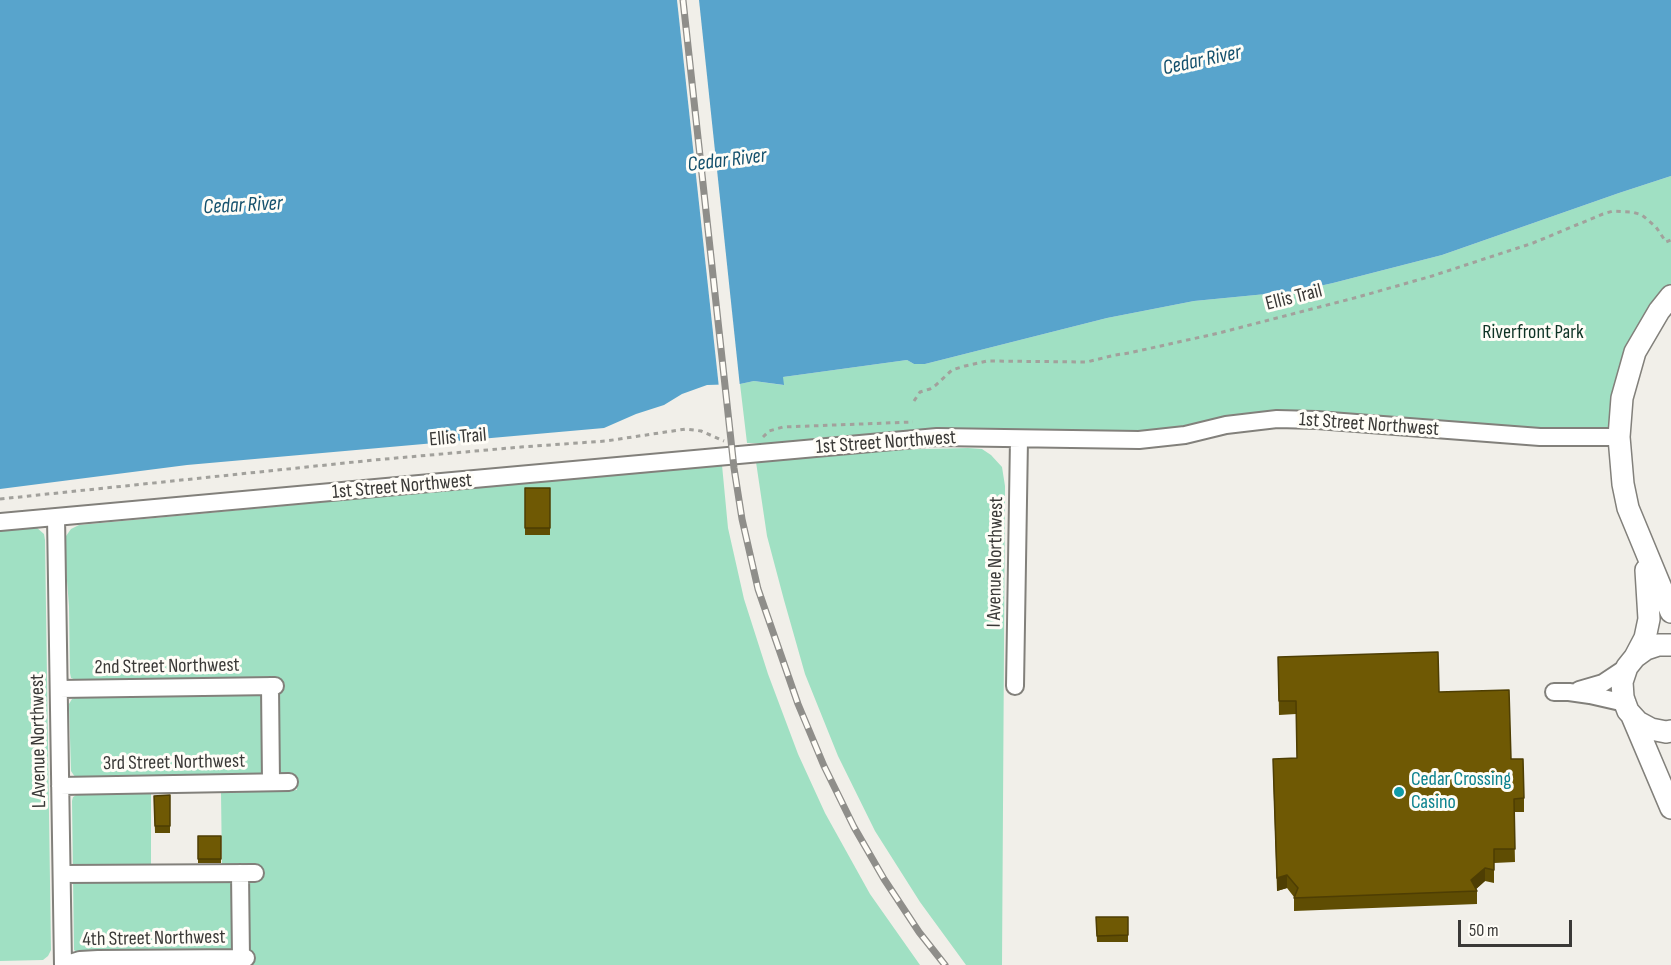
<!DOCTYPE html>
<style>
body{margin:0}
#map{position:relative;width:1671px;height:965px;overflow:hidden;background:#f1efe9;font-family:"Sofia Sans Condensed",sans-serif}
canvas{display:block}
.scale{position:absolute;left:1458px;top:920px;width:114px;height:27px;box-sizing:border-box;border:3px solid #3a3937;border-top:0;padding-left:8px;font-size:18px;line-height:21px;white-space:nowrap;color:#3a3937;-webkit-text-stroke:4px #fffdf7;paint-order:stroke}
</style>
<div id="map">
<canvas width="1671" height="965"></canvas>
<div class="scale">50 m</div>
</div>
<script>
const ctx = document.querySelector('canvas').getContext('2d');
ctx.lineJoin = 'round';
function paint(path, color) { ctx.fillStyle = color; ctx.fill(path, 'evenodd'); }
const shape = rows => new Path2D(rows.map(r => 'M' + r).join(''));
function strokePath(path, color, width, dash) { ctx.strokeStyle = color; ctx.lineWidth = width; ctx.lineCap = dash ? 'butt' : 'round'; ctx.setLineDash(dash || []); ctx.stroke(path); }
function write(font, color, halo, rows, align = 'center') {
  ctx.font = font + ' "Sofia Sans Condensed",sans-serif'; ctx.lineWidth = 6; ctx.setLineDash([]); ctx.textBaseline = 'middle'; ctx.strokeStyle = halo; ctx.fillStyle = color; for (const [text, x, y, turn = 0] of rows) {
    ctx.save(); ctx.translate(x, y); ctx.rotate((+turn || 0) * Math.PI / 180); ctx.textAlign = isNaN(turn) ? turn : align; if (halo) ctx.strokeText(text, 0, 0); ctx.fillText(text, 0, 0); ctx.restore();
  }
}
const green = shape([
 [1671,176,1671,296,1659,311,1619,437,1317,420,1142,439,829,446,747,443,740,384,754,381,783,385,783,377,907,360,914,364,925,364,1107,318,1194,301,1297,291,1333,283,1442,255,1619,193],
 [968,448,982,449,991,455,1002,467,1005,486,1002,965,966,965,920,902,875,831,838,756,805,674,784,600,767,536,756,462,883,450],
 [722,465,728,528,744,599,768,674,798,754,825,813,870,894,920,965,237,965,77,952,74,950,72,801,73,797,78,794,151,793,151,869,222,868,221,793,297,790,297,776,80,779,75,777,71,771,69,704,72,699,81,695,278,679,79,681,71,678,70,673,69,606,64,543,66,536,71,529,79,525],
 [36,527,44,534,45,540,51,950,48,956,43,960,0,961,0,531]
]);
const water = shape([
 [0,0,1671,0,1671,176,1619,193,1442,255,1333,283,1297,291,1194,301,1107,318,925,364,914,364,907,360,783,377,784,385,754,381,740,384,707,385,682,394,664,405,636,414,604,428,187,465,0,489]
]);
const pier = shape([
 [677,0,699,0,740,387,719,388]
]);
const path = shape([
 [914,401,920,392,930,389,936,385,952,370,965,366,987,361,1087,362,1115,355,1129,353,1219,333,1358,297,1432,276,1533,243,1603,214,1613,211,1632,212,1642,215,1656,227,1666,242,1671,240],
 [763,437,769,431,783,427,913,422],
 [0,499,374,460,521,447,606,441,686,429,701,431,724,441]
]);
const minor = shape([
 [56,517,63,965],
 [0,522,937,437,1139,440,1185,435,1226,425,1277,419,1317,420,1540,437,1619,437],
 [270,686,271,782],
 [1015,686,1019,439],
 [59,689,275,686],
 [1579,690,1603,683,1627,667],
 [1554,692,1569,692,1590,695,1625,703],
 [60,786,289,782],
 [240,873,241,958],
 [62,874,255,873],
 [64,965,80,960,98,959,246,958]
]);
const major = shape([
 [1671,296,1659,311,1635,352,1622,398,1619,437,1623,484,1628,508,1671,612],
 [1671,645,1658,645,1646,649,1635,657,1627,667,1622,682,1623,697,1625,703,1628,711,1638,722,1651,729,1666,732,1671,731],
 [1635,657,1645,638,1649,619,1646,570],
 [1632,716,1671,808]
]);
const rail = shape([
 [683,0,734,468,742,519,758,589,798,704,824,766,854,827,884,879,919,932,945,965]
]);
const wall = shape([
 [525,488,550,488,550,535,525,535],
 [1278,657,1439,692,1511,759,1524,798,1524,812,1514,812,1515,862,1494,863,1494,883,1485,881,1476,889,1477,891,1477,904,1294,911,1294,897,1287,888,1277,891,1273,772,1297,758,1296,714,1279,715],
 [170,795,170,833,155,833,154,796],
 [198,836,221,836,221,863,198,863],
 [1096,917,1128,917,1128,942,1097,942]
]);
const shadedWall = shape([
 [1485,868,1485,881,1474,891,1471,880],
 [1287,875,1287,888,1277,891,1277,878]
]);
const building = shape([
 [525,488,550,488,550,528,525,528,525,488],
 [1438,652,1439,692,1509,690,1511,759,1523,759,1524,798,1514,799,1515,849,1494,849,1494,870,1485,868,1471,880,1477,891,1294,898,1298,888,1287,875,1277,878,1273,759,1297,758,1296,701,1279,701,1278,657,1438,652],
 [170,795,170,826,155,826,154,796,170,795],
 [198,836,221,836,221,859,198,859,198,836],
 [1096,917,1128,917,1128,935,1097,936,1096,917]
]);
const markers = [
 [1399,792,6,"#0f9aa8"]
];
const streetNames = [
 ["Ellis Trail",1294,298,-14],
 ["1st Street Northwest",1369,425,4],
 ["Ellis Trail",458,438,-5],
 ["1st Street Northwest",886,443,-4],
 ["1st Street Northwest",402,487,-5],
 ["I Avenue Northwest",996,562,-89],
 ["2nd Street Northwest",167,667,-1],
 ["L Avenue Northwest",39,741,-91],
 ["3rd Street Northwest",174,763,-1],
 ["4th Street Northwest",154,939,-1]
];
const parkNames = [
 ["Riverfront Park",1533,333]
];
const cultureNames = [
 ["Cedar Crossing",1411,780],
 ["Casino",1411,803]
];
const waterNames = [
 ["Cedar River",1202,61,-12],
 ["Cedar River",727,161,-7],
 ["Cedar River",243,206,-3]
];
paint(green, '#a0e0c3');
paint(water, '#58a4cc');
paint(pier, '#f1efe9');
strokePath(minor, '#82807b', 20);
strokePath(major, '#82807b', 24);
strokePath(path, '#a2a19c', 3, [4.5, 4.5]);
strokePath(minor, '#fff', 16);
strokePath(major, '#fff', 21);
strokePath(rail, '#8f8e8a', 7);
strokePath(rail, '#fffdf7', 4.5, [14]);
paint(wall, '#5f4d03');
paint(shadedWall, '#4e3e03');
paint(building, '#6f5904');
strokePath(building, '#4e3e03', 1.5);
for (const [x, y, r, color] of markers) { const dot = new Path2D(); dot.arc(x, y, r, 0, 2 * Math.PI); ctx.fillStyle = color; ctx.fill(dot); strokePath(dot, '#fffdf7', 2); }
write('20px', '#3a3937', '#fffdf7', streetNames);
write('20px', '#0e3325', '#fffdf7', parkNames);
write('20px', '#0d838f', '#fffdf7', cultureNames, 'left');
write('italic 21px', '#15516d', '#fffdf7', waterNames);
</script>
